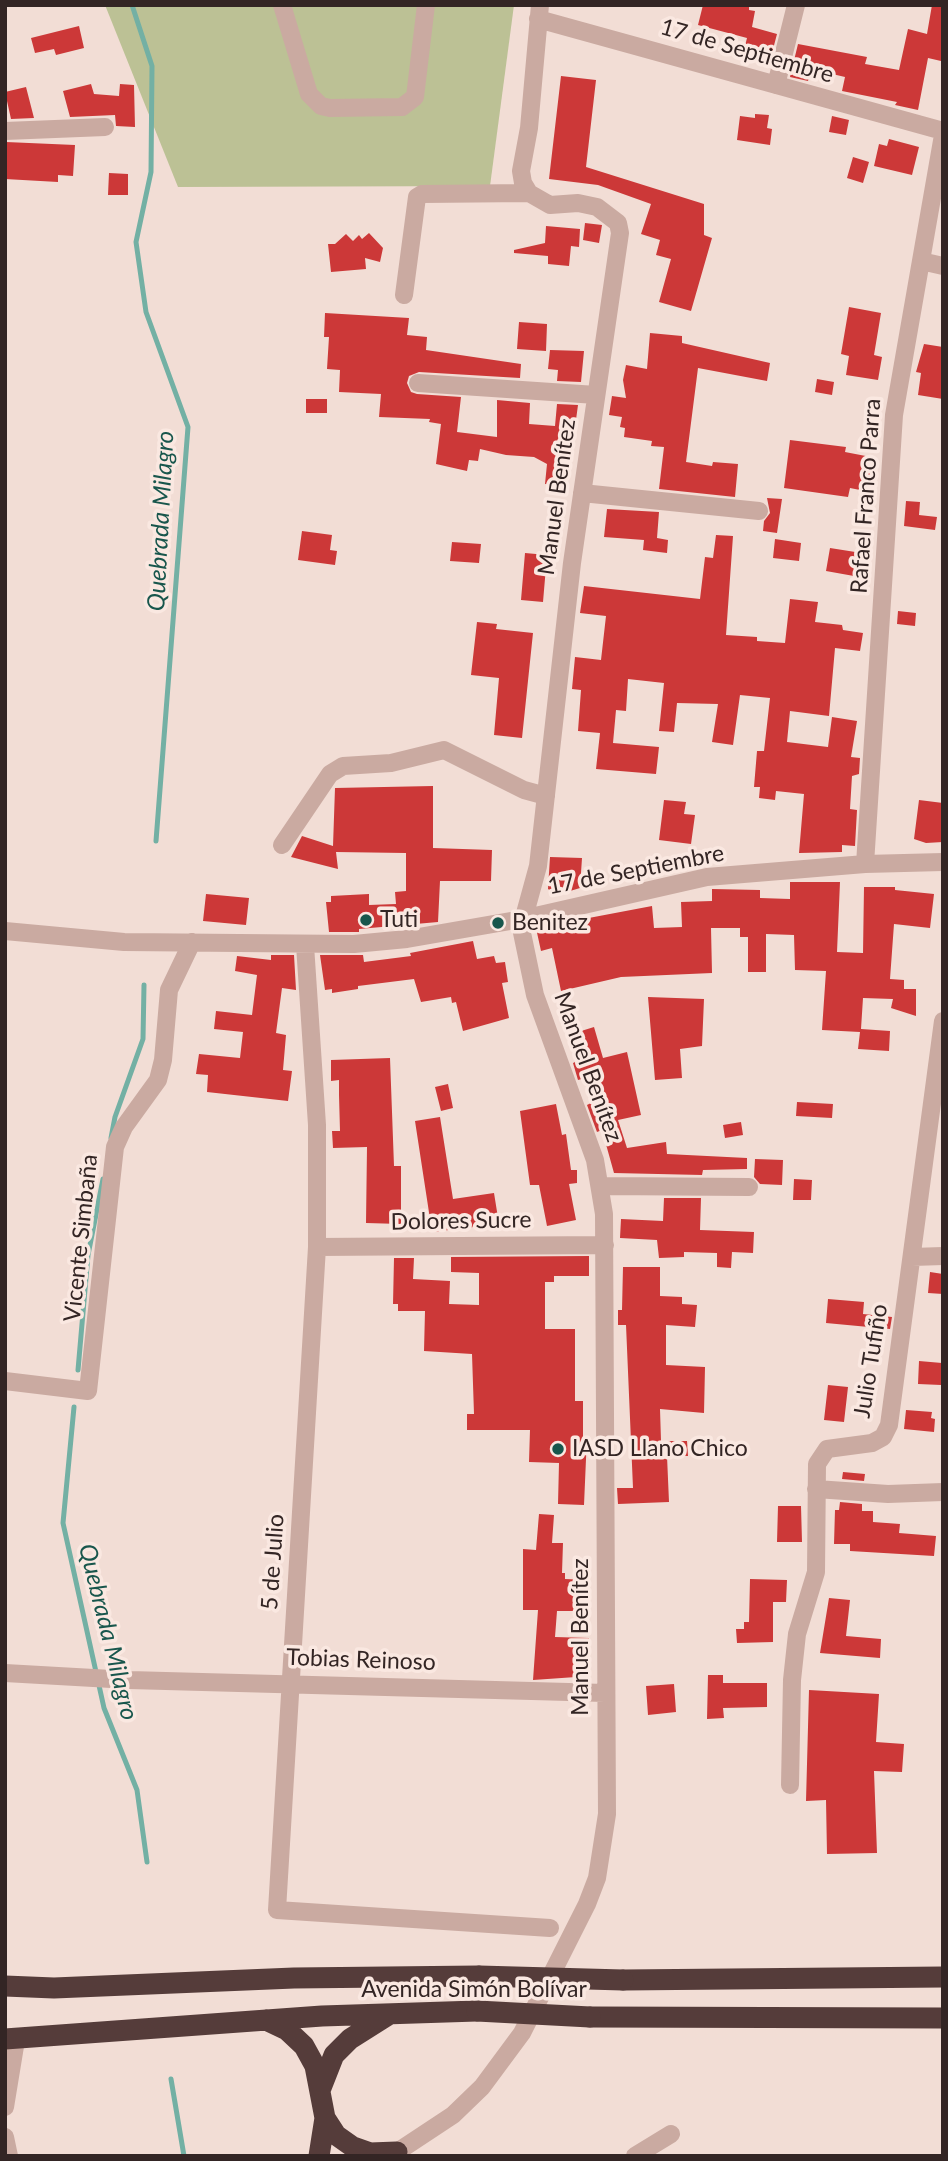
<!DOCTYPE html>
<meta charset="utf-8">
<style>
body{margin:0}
#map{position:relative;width:948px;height:2161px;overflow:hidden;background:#f2ddd5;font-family:Lato,sans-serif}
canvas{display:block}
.frame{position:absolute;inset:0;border:7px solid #332524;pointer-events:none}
</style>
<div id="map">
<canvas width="948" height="2161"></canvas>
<div class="frame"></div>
</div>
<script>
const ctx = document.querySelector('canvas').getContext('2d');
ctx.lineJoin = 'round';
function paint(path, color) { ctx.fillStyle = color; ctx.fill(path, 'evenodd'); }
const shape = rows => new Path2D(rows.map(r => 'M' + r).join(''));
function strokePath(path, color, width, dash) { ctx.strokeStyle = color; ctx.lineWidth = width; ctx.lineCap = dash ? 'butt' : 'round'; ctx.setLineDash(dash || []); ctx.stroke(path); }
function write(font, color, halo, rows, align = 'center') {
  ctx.font = font + ' Lato,sans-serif'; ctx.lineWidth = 7; ctx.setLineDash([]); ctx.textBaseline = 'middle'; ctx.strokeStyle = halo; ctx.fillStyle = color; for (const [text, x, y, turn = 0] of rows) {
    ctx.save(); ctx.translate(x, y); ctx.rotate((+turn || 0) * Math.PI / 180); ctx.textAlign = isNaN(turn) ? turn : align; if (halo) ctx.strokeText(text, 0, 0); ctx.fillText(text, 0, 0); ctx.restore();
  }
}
const green = shape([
 [105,5,514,5,490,186,178,187]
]);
const stream = shape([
 [132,5,152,66,151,172,136,242,146,312,188,427,156,841],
 [111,1138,115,1117,143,1039,144,985],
 [78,1370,88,1255,103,1179],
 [74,1407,63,1523,104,1708,137,1790,147,1862],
 [171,2079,184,2156]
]);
const building = shape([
 [703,5,749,5,749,10,755,11,752,27,777,34,772,53,745,46,747,38,698,25],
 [932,5,943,5,943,52,941,61,928,58,918,110,895,105,897,102,842,91,845,77,811,69,808,81,790,77,798,44,867,57,865,64,899,70,908,29,927,34],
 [79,26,84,48,56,55,54,49,35,53,31,38],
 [561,76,596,80,586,167,704,204,704,235,712,238,691,311,659,302,671,259,656,255,660,240,641,234,651,204,598,185,549,179],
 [91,84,94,94,119,96,120,84,134,85,135,127,116,126,115,115,70,117,63,91],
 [26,87,34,118,11,119,5,92],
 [755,114,769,115,767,128,772,129,770,145,737,140,740,116,755,118],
 [832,116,849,120,846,135,829,132],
 [889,139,919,147,912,175,874,166,879,144,887,146],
 [6,142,75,145,73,176,58,175,58,182,5,179],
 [853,157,869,162,863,183,847,178],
 [109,173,128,174,128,195,108,195],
 [585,223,602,225,599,243,583,240],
 [546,226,580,229,579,247,571,246,569,266,548,264,548,256,514,253,514,250,545,243],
 [369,233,383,248,380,262,365,258,366,269,331,272,328,244,335,244,346,234,353,241,359,235,362,239],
 [849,307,881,313,874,355,882,357,878,380,846,375,849,356,841,354],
 [325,313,409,318,407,335,427,337,426,350,521,364,520,378,419,372,409,376,407,383,411,392,417,394,461,397,457,432,497,437,497,400,530,403,529,424,555,426,557,404,578,405,567,486,545,484,547,464,534,457,506,455,480,449,478,461,469,460,467,471,436,464,441,424,429,422,430,419,379,417,381,394,339,392,340,370,327,369,329,337,324,337],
 [519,322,547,324,546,351,517,349],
 [650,333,682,336,682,343,770,363,767,381,698,368,686,462,712,466,713,462,738,464,735,497,659,489,664,447,651,446,652,441,624,437,625,428,620,427,622,417,609,415,612,396,626,398,623,380,626,365,647,369],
 [924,344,943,347,943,399,918,395,921,373,916,372],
 [550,350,584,351,581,382,557,381,558,370,548,369],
 [817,379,834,382,832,395,815,392],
 [306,399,327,399,327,413,306,413],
 [790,440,846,447,845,452,876,458,865,491,850,488,848,497,784,488],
 [767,498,782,499,777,533,763,531,764,521,770,513],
 [906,501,920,502,919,515,937,517,935,530,904,526],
 [607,509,659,512,657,538,668,540,667,553,643,550,644,540,604,537],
 [302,531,332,535,330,550,337,551,335,565,298,560],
 [716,535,733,536,726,635,757,637,757,641,785,643,790,599,818,602,815,622,842,625,843,630,863,633,860,651,835,648,829,716,790,711,787,742,828,747,832,717,857,721,851,757,860,758,859,774,852,776,850,809,857,810,855,846,842,845,842,852,799,853,804,794,776,791,775,800,759,798,760,787,754,787,757,751,764,751,770,698,740,695,733,745,712,742,718,704,677,703,674,732,659,731,664,683,628,679,626,711,616,710,613,743,659,747,656,774,596,769,600,733,578,731,581,690,572,689,575,657,601,660,606,616,580,613,584,586,700,599,705,557,713,558],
 [775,539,801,543,799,561,773,558],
 [452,542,481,544,479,563,450,561],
 [830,548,868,554,865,578,826,571],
 [525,553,547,555,543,602,521,600],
 [898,611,916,613,915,626,897,624],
 [477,622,497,624,496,629,533,633,522,738,494,735,499,678,471,675],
 [433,786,433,848,492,850,491,881,440,881,438,922,359,929,359,932,329,932,326,902,331,902,331,896,369,894,369,905,396,904,395,892,406,891,406,853,336,852,338,869,291,857,302,836,333,846,335,788],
 [664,800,686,802,684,814,695,815,691,844,659,840],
 [919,800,943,803,943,842,926,843,914,839],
 [550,857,582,858,580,888,557,895,548,889],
 [790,882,840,882,837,952,863,953,864,887,895,887,895,890,934,894,930,928,894,924,890,979,904,980,904,989,916,989,916,1016,891,1008,893,999,863,998,861,1029,890,1031,889,1051,858,1049,860,1032,822,1030,826,971,795,970,794,935,766,934,766,972,748,972,748,937,740,937,740,928,711,928,712,973,621,977,561,991,552,948,541,951,536,928,652,906,654,928,682,927,681,902,712,901,712,889,760,890,760,898,790,899],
 [206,894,249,898,246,925,203,921],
 [473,941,477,959,494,956,496,963,505,962,508,982,502,983,509,1018,463,1031,456,1002,452,1003,451,997,421,1002,414,979,358,986,358,989,332,993,332,989,325,990,320,955,363,955,364,962,411,956,410,953],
 [271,955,294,955,296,990,282,988,276,1033,286,1035,283,1070,292,1071,288,1101,207,1092,208,1075,196,1074,199,1054,240,1058,243,1032,214,1029,216,1011,252,1015,257,975,235,971,237,956,271,960],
 [648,997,704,999,702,1046,680,1049,682,1078,655,1080],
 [594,1027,603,1058,627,1052,641,1115,618,1120,627,1148,666,1142,667,1154,747,1158,747,1169,703,1170,702,1175,614,1173,602,1130,597,1132,587,1105,591,1103,585,1078,578,1080,573,1063,586,1057,578,1032],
 [390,1058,394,1166,401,1166,401,1224,366,1223,367,1147,333,1148,332,1131,340,1131,339,1095,339,1080,331,1081,331,1060],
 [448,1084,453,1108,441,1111,435,1087],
 [797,1102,833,1104,832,1118,796,1116],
 [556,1104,562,1135,566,1134,571,1170,577,1170,577,1183,569,1184,576,1220,547,1226,539,1185,530,1185,520,1111],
 [440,1117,453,1199,494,1193,499,1224,432,1232,415,1121],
 [741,1122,743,1135,725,1138,723,1125],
 [755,1159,783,1160,782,1185,760,1184,754,1177],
 [794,1179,812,1180,811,1200,793,1200],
 [664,1198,701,1198,700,1230,754,1232,753,1253,732,1252,731,1268,717,1267,717,1253,684,1252,684,1257,659,1258,657,1240,620,1238,621,1219,663,1221],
 [589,1256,589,1276,554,1276,554,1282,545,1282,545,1329,575,1329,575,1401,583,1401,583,1436,587,1436,584,1505,558,1504,559,1463,529,1462,530,1430,467,1430,467,1414,474,1414,472,1354,424,1351,425,1311,398,1311,398,1304,393,1304,394,1258,414,1258,413,1279,450,1281,449,1304,479,1305,479,1273,451,1272,451,1257],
 [623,1267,660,1267,660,1296,682,1297,682,1304,697,1305,695,1327,666,1325,666,1365,705,1367,704,1413,660,1409,661,1441,687,1441,688,1456,667,1456,669,1502,618,1504,617,1488,633,1488,626,1325,618,1325,618,1310,622,1310],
 [930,1272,943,1274,943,1294,928,1293],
 [828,1299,864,1302,863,1314,892,1317,890,1329,826,1323],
 [919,1361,942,1363,941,1385,918,1384],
 [828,1385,848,1387,844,1422,824,1420],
 [906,1410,932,1412,931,1418,935,1419,934,1432,904,1429],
 [843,1472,865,1474,864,1481,842,1479],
 [840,1502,862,1504,862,1511,873,1511,873,1522,900,1524,899,1533,936,1536,934,1556,850,1551,850,1544,834,1544,835,1510,839,1510],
 [778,1506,801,1506,802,1542,777,1542],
 [539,1514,554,1515,552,1543,563,1543,562,1573,565,1573,565,1579,588,1580,587,1611,557,1611,555,1637,589,1638,588,1662,585,1670,576,1677,533,1680,538,1610,523,1610,523,1549,536,1550],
 [750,1579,787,1580,786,1602,773,1602,773,1642,737,1643,736,1629,744,1629,744,1622,749,1622],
 [829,1598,850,1600,846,1636,881,1639,880,1658,820,1653],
 [708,1675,723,1675,723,1683,767,1683,767,1707,723,1708,724,1718,707,1719],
 [674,1684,676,1712,648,1715,646,1686],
 [809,1690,879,1694,876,1742,904,1744,902,1772,874,1771,877,1853,827,1854,826,1800,806,1801]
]);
const minor = shape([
 [282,5,309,94,321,106,330,108,402,107,415,97,426,5],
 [538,19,943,131],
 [776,85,796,5],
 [5,131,105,127],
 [921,261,943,266],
 [404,295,417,197,422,194,529,193],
 [418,383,596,395],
 [582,493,759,511],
 [282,845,330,774,343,766,391,763,444,750,524,790,546,796],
 [865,864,894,415,943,135],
 [5,931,124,942,354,944,407,939,522,919,707,877,865,864,943,862],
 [305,945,317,1125,317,1247,277,1910,550,1928],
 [601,1186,749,1187],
 [317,1247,605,1245],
 [912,1257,943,1256],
 [5,1381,88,1391,115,1147,124,1127,158,1080,163,1060,169,990,192,942],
 [816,1489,888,1494,943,1492],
 [5,1673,129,1680,605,1693],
 [790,1785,792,1680,797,1634,816,1572,817,1464,827,1449,872,1443,883,1437,889,1425,943,1021],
 [5,2107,16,2040],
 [5,2137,9,2156],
 [391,2156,453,2115,482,2087,522,2033,587,1904,597,1878,607,1814,604,1214,595,1160,535,995,521,928,538,866,572,563,620,233,618,223,597,207,578,203,550,205,529,193,523,183,521,171,529,128,540,5],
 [635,2156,671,2134]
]);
const highway = shape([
 [623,1980,943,1977],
 [5,1986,54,1988,294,1978,479,1976],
 [590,2017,943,2018],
 [266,2020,287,2030,304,2046,315,2066,325,2118,319,2156],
 [5,2039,322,2016,477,2011],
 [321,2088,334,2055,350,2039,388,2015],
 [325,2118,336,2135,353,2147,370,2153,397,2152]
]);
const highwayBridge = shape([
 [479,1976,623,1980],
 [477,2011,590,2017]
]);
const markers = [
 [366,920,7,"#18564c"],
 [498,923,7,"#18564c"],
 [558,1449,7,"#18564c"]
];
const streetNames = [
 ["17 de Septiembre",747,51,16],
 ["Rafael Franco Parra",866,496,-86],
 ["Manuel Benítez",557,497,-82],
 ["17 de Septiembre",636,870,-11],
 ["Manuel Benítez",588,1067,70],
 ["Dolores Sucre",461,1221,-1],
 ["Vicente Simbaña",81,1238,-84],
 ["Julio Tufiño",871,1361,-81],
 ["5 de Julio",273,1562,-86],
 ["Manuel Benítez",581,1637,-90],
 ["Tobias Reinoso",361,1660,2],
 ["Avenida Simón Bolívar",474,1990]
];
const poiNames = [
 ["Tuti",380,920],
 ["Benitez",512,923],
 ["IASD Llano Chico",572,1449]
];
const waterNames = [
 ["Quebrada Milagro",161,521,-87],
 ["Quebrada Milagro",108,1632,76]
];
paint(green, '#bcc195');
strokePath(stream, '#73b0a4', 5);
paint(building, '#cc3838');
strokePath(minor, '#caaaa1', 18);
strokePath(highway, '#553c3a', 21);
strokePath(highwayBridge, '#553c3a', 21);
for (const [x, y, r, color] of markers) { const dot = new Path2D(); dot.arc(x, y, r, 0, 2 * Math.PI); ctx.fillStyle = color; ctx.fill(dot); strokePath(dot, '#fae8e1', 2.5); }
write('23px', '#332524', '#fae8e1', streetNames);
write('23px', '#332524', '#fae8e1', poiNames, 'left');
write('italic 24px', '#18564c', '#fae8e1', waterNames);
</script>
